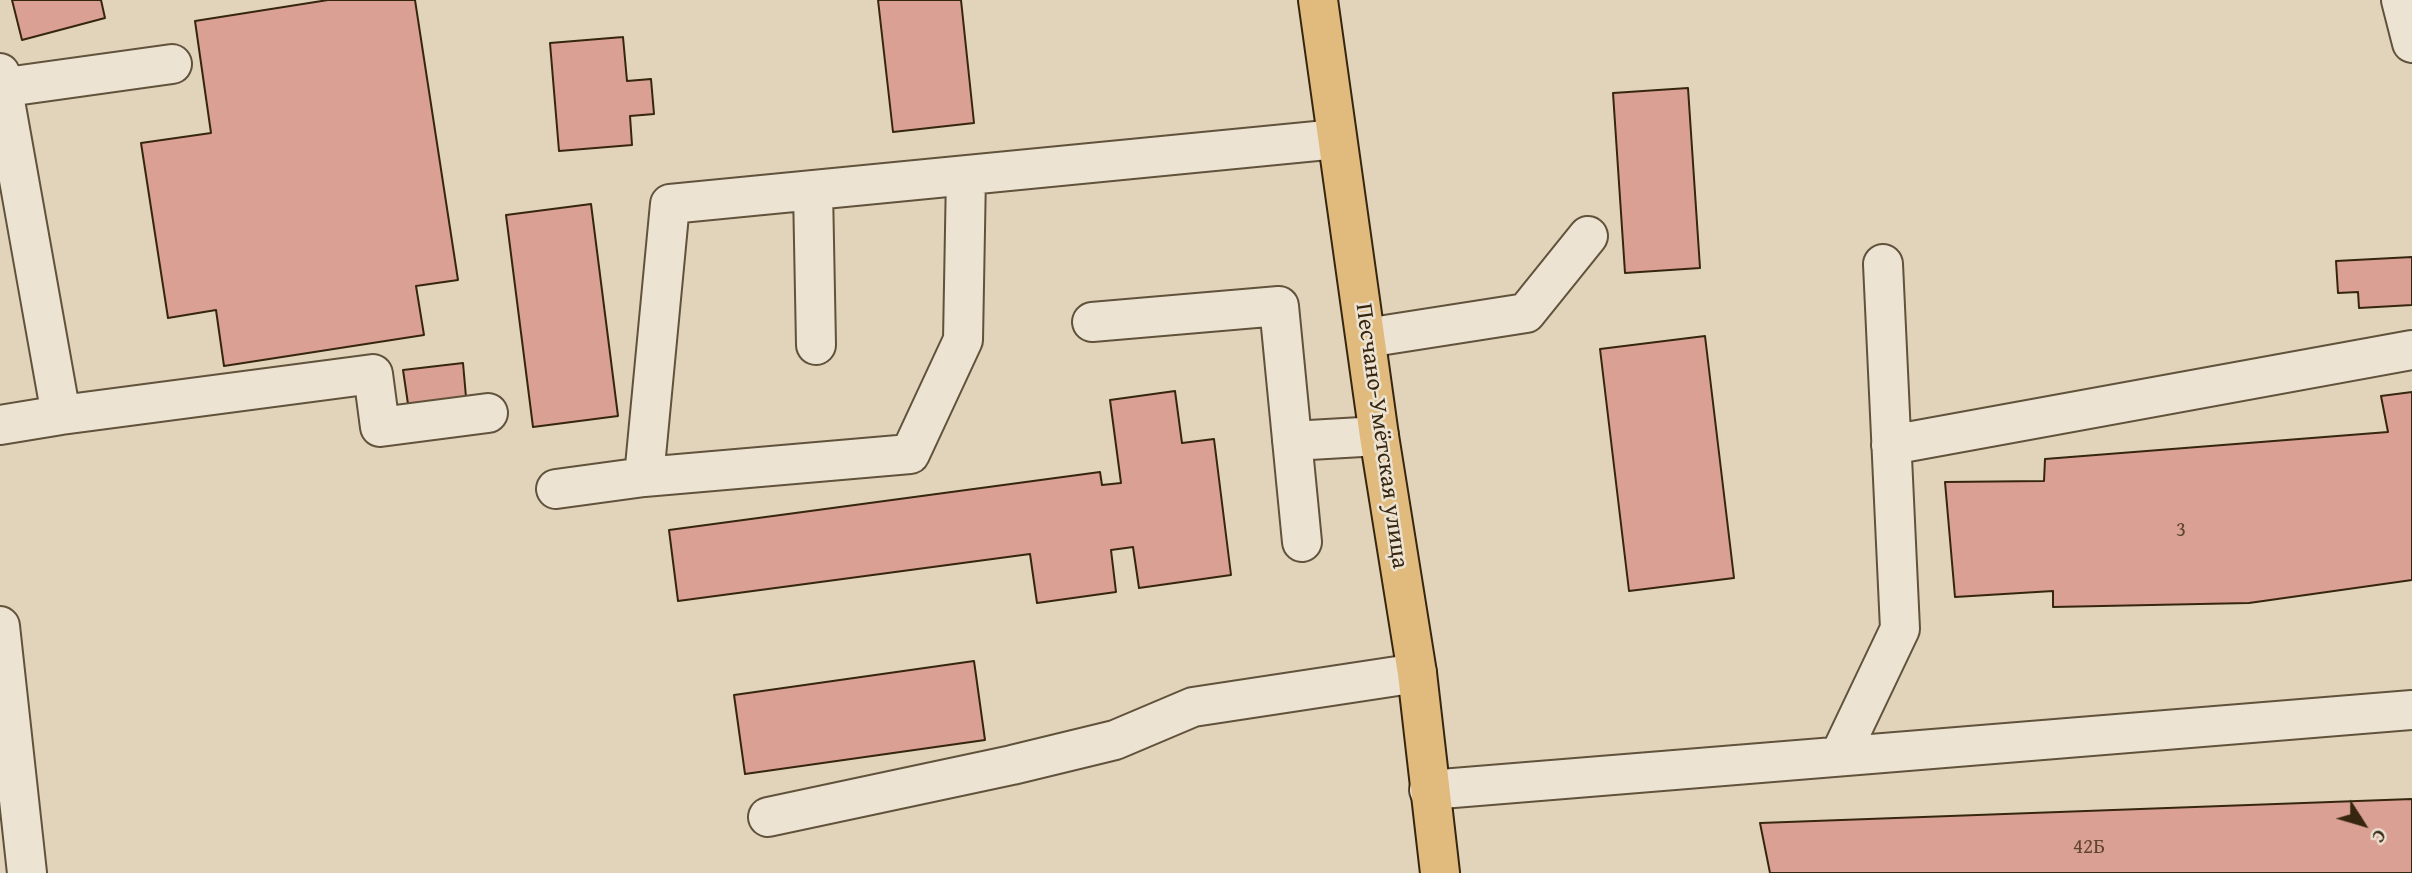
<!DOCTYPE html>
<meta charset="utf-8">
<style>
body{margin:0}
#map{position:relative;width:2412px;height:873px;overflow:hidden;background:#e2d4bb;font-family:"Gentium Book Plus",serif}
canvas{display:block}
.north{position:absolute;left:2328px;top:789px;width:70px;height:70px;-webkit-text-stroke:5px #ece3d3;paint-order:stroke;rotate:127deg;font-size:19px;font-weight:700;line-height:28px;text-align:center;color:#362610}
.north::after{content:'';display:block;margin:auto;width:24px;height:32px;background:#362610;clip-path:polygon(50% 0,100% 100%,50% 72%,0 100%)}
</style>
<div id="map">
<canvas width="2412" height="873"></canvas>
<div class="north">С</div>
</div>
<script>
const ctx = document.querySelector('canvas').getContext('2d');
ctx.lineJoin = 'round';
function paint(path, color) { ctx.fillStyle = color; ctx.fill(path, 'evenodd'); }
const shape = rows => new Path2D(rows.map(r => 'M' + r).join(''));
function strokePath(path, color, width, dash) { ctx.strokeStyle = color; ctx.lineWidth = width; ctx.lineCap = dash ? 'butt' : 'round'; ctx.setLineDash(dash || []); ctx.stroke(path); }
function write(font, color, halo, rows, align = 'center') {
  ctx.font = font + ' "Gentium Book Plus",serif'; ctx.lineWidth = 5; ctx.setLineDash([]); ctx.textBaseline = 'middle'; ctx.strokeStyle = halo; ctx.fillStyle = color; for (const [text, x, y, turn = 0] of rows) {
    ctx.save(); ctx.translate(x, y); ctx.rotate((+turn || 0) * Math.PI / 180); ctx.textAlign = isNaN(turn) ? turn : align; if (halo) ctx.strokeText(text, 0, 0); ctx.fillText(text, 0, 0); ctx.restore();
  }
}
const building = shape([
 [12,0,101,0,105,18,22,40,12,0],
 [328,0,415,0,458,280,416,286,424,335,224,366,216,310,168,318,141,143,211,133,195,21,328,0],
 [878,0,961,0,974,123,893,132,878,0],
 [623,37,627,81,651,79,654,114,630,116,632,145,559,151,550,43,623,37],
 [1688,88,1700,268,1625,273,1613,93,1688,88],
 [591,204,618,416,533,427,506,215,591,204],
 [2412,257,2412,305,2359,308,2358,292,2338,293,2336,261,2412,257],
 [1705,336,1734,578,1629,591,1600,349,1705,336],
 [463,363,466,397,408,404,403,370,463,363],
 [1175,391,1182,443,1214,439,1231,575,1139,588,1133,547,1111,550,1116,592,1037,603,1030,554,678,601,669,530,1100,472,1102,485,1121,483,1110,400,1175,391],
 [2412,392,2412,580,2249,603,2053,607,2053,591,1955,597,1945,482,2044,481,2045,459,2388,432,2381,396,2412,392],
 [974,661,985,740,745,774,734,695,974,661],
 [2412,799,2412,873,1770,873,1760,823,2412,799]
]);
const minor = shape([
 [2401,0,2412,43],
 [0,73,61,415,373,374,380,427,488,413],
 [0,88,172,64],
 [966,175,963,340,910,454,644,477,670,204,1337,139],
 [813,190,816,345],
 [1092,322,1279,306,1302,542],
 [1366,338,1526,313,1588,236],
 [0,425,61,415],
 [1292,441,1379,436],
 [1891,445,2412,350],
 [556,489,644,477],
 [0,626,27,873],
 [1840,755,1900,629,1883,264],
 [1429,790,2412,710],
 [768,817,1012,765,1115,740,1193,707,1417,673]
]);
const major = shape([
 [1318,0,1379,436,1417,673,1440,873]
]);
const numberNames = [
 ["3",2181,531],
 ["42Б",2089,848]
];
const streetNames = [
 ["Песчано-Умётская улица",1381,436,82]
];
paint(building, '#daa093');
strokePath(building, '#362610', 2);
strokePath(minor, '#61523b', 42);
strokePath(major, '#362610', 42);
strokePath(minor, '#ece3d3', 38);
strokePath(major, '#e1ba7e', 38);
write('21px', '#5f4431', null, numberNames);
write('24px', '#362610', '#ece3d3', streetNames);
</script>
